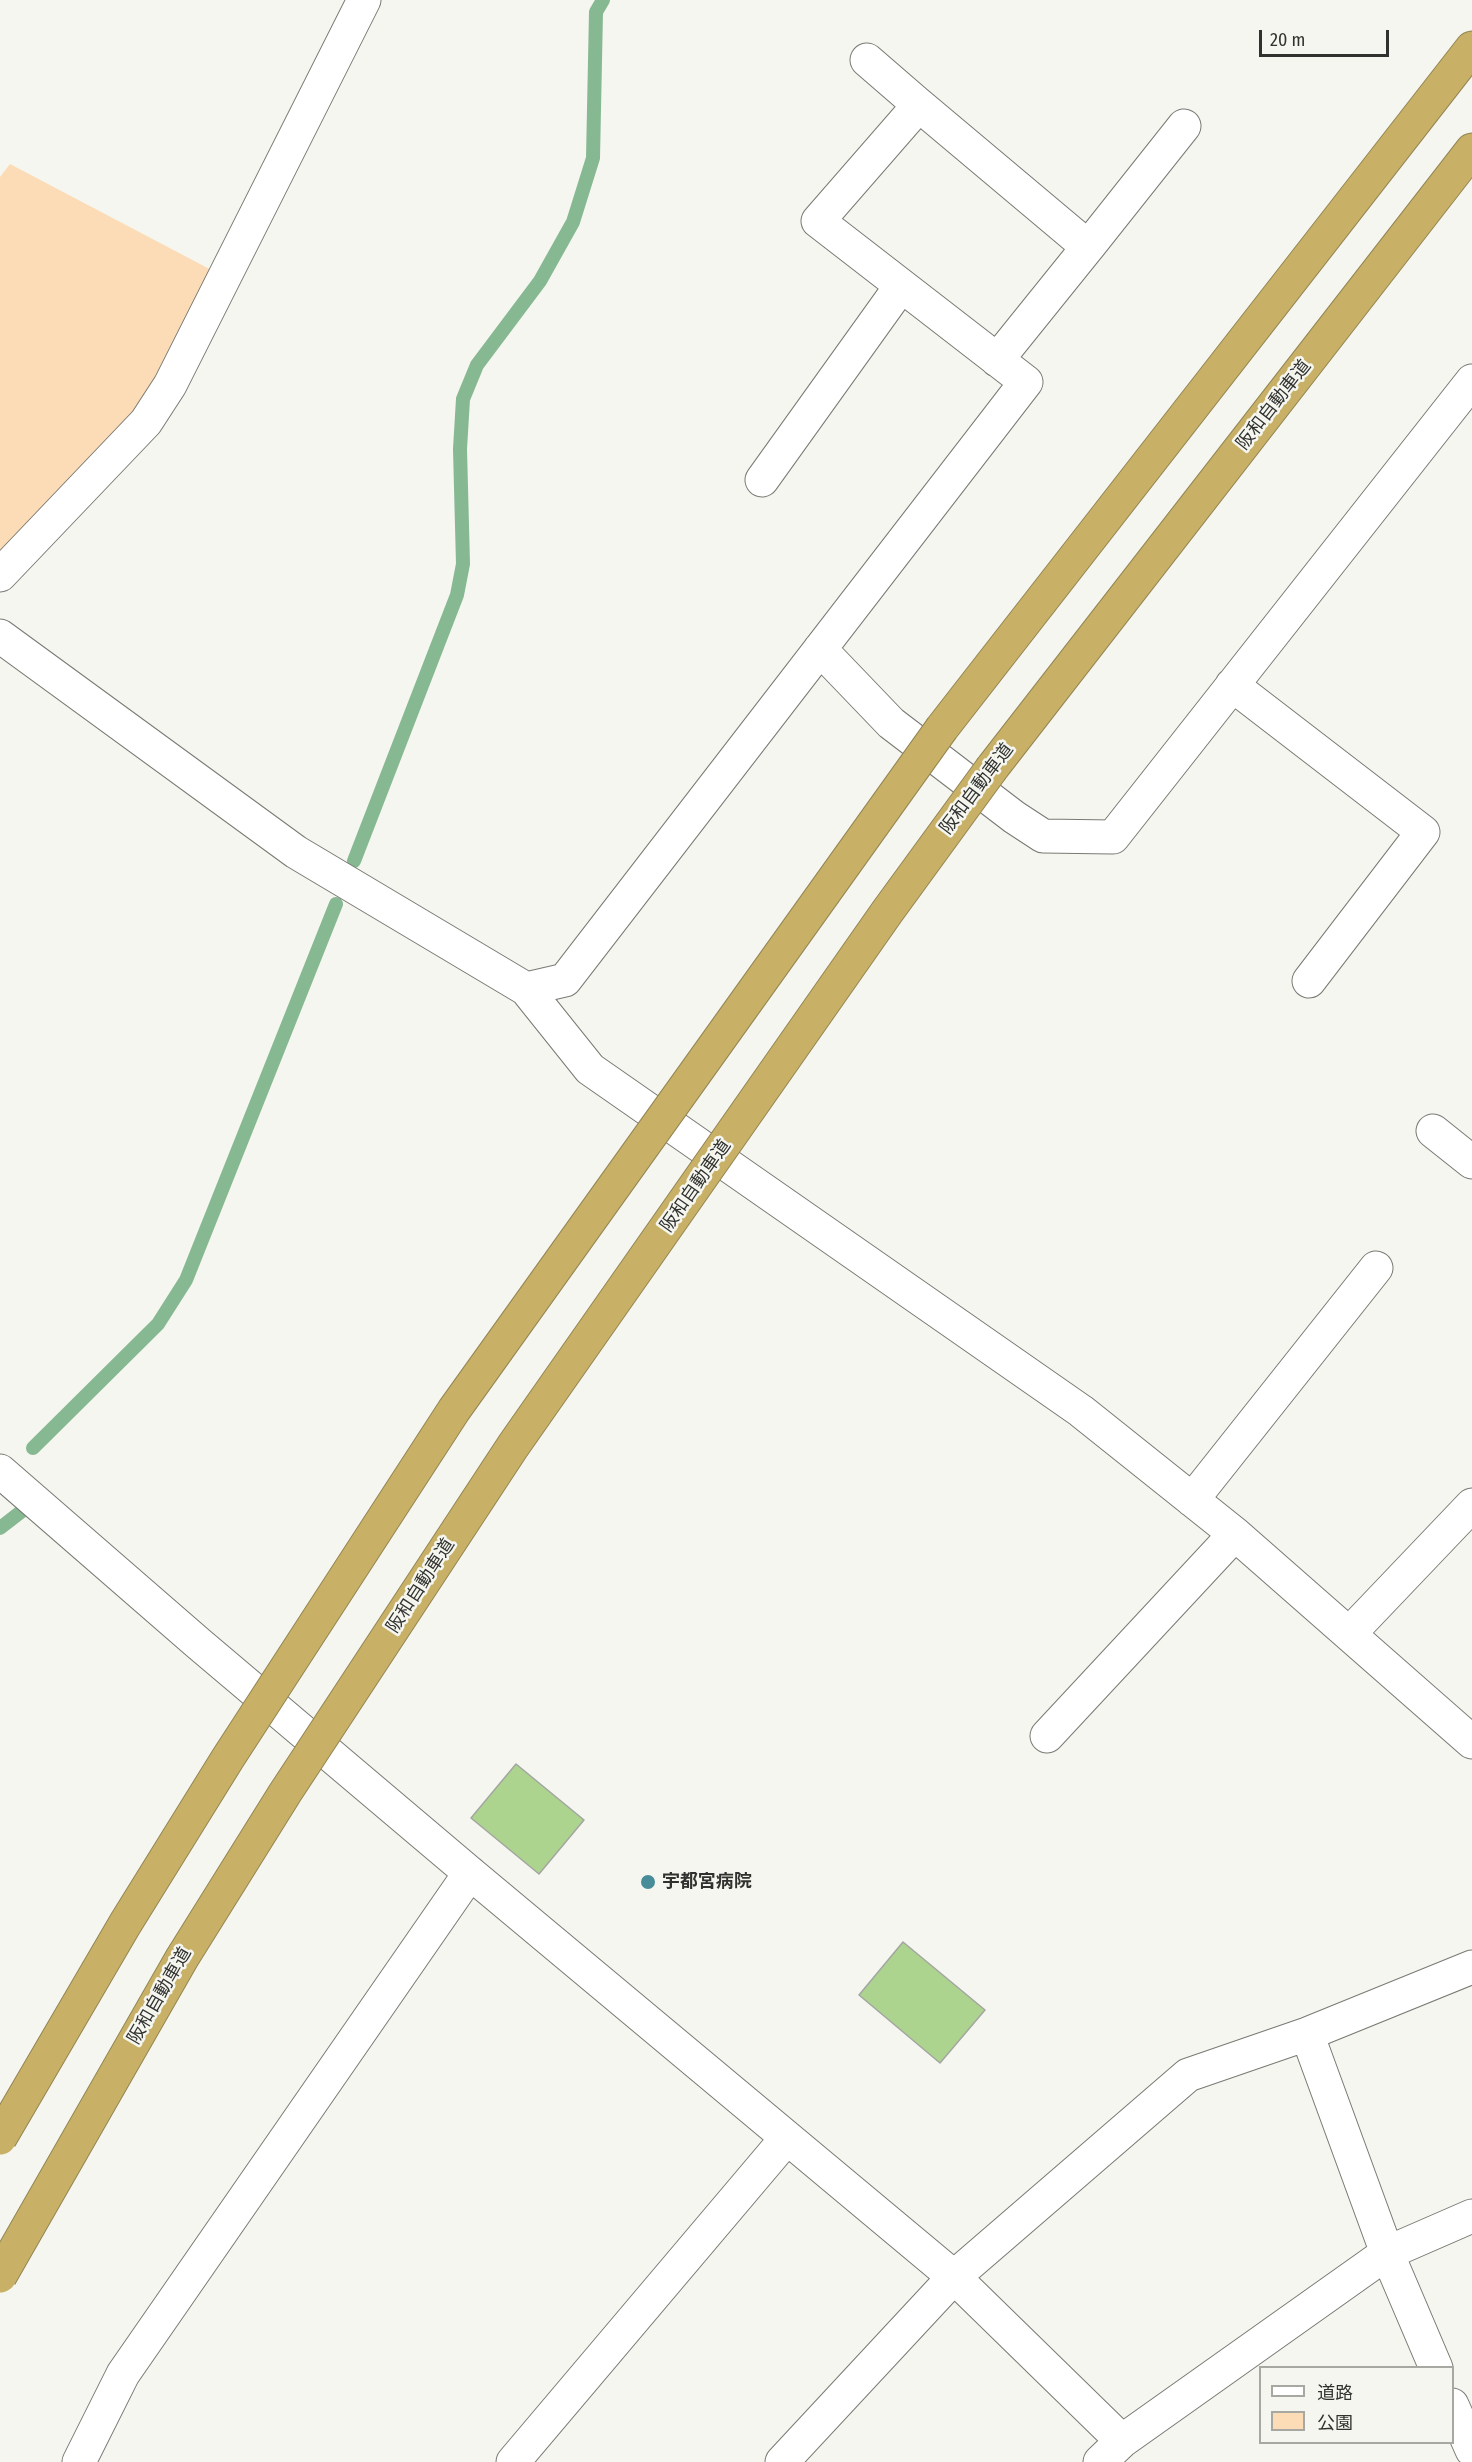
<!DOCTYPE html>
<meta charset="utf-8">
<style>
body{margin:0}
#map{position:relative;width:1472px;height:2462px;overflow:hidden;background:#f5f6ef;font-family:"Fira Sans Condensed","Noto Sans JP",sans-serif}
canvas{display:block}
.legend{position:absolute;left:1259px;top:2366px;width:195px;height:78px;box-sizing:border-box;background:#f5f6ef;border:2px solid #a7a8a2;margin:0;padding:8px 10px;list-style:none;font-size:18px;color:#31322f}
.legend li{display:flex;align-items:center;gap:12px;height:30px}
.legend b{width:30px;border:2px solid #a7a8a2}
.scale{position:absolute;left:1259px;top:30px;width:130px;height:27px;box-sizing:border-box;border:3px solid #31322f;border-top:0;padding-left:8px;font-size:18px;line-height:21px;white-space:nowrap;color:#31322f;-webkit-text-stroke:4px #f5f6ef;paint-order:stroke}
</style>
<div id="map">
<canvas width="1472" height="2462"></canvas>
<ul class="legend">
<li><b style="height:8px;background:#fff"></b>道路</li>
<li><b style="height:16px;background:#fcdcb6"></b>公園</li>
</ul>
<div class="scale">20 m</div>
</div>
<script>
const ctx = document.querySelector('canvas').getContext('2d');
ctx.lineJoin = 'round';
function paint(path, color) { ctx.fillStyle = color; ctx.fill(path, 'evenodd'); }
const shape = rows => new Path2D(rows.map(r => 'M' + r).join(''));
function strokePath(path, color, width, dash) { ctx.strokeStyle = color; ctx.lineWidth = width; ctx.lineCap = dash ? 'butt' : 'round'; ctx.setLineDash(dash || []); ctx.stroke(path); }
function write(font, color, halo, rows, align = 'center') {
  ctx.font = font + ' "Fira Sans Condensed","Noto Sans JP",sans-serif'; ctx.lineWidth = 5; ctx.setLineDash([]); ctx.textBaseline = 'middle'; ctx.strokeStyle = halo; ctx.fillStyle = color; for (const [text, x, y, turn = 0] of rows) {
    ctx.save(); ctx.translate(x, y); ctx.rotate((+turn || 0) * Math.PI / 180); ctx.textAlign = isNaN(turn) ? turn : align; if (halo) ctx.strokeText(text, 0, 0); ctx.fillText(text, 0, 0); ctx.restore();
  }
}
const green = shape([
 [10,164,219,274,158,395,0,567,0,177]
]);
const stream = shape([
 [354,861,457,595,463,564,460,449,463,399,477,365,540,281,573,222,593,158,596,12,603,0],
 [33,1448,158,1324,186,1280,336,904],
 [0,1528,22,1511]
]);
const building = shape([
 [516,1764,584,1820,539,1874,471,1818,516,1764],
 [903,1942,985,2010,940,2063,859,1995,903,1942]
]);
const minor = shape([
 [867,60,919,105],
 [1088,247,1184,126],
 [762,480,901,286],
 [0,575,146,422,170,385,364,0],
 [0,636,296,852,526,989,590,1069,1081,1411,1235,1534,1472,1742],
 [820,649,891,723,1014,817,1043,836,1113,837,1472,381],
 [1232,685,1423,832,1309,981],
 [526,989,565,980,1026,382,818,221,919,105,1088,247,997,360],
 [1433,1131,1472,1162],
 [0,1471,198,1643,470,1873,954,2277,1122,2441],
 [1192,1500,1376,1268],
 [1349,1634,1472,1505],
 [1047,1736,1235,1534],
 [1307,2034,1387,2253,1436,2368],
 [1452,2405,1472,2450],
 [79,2462,123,2374,470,1873],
 [513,2462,786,2139],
 [782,2462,954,2277,1188,2075,1307,2034,1472,1967],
 [1100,2462,1122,2441,1387,2253,1472,2216]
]);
const highway = shape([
 [942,728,1472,48],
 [992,768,1472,150]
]);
const highwayBridge = shape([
 [0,2138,125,1924,228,1758,454,1410,942,728],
 [0,2276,182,1958,285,1793,513,1446,887,912,992,768]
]);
const markers = [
 [648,1882,8,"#478c98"]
];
const streetNames = [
 ["阪和自動車道",1274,405,-52],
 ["阪和自動車道",977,789,-53],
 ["阪和自動車道",696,1186,-55],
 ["阪和自動車道",421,1586,-57],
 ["阪和自動車道",160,1996,-60]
];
const poiNames = [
 ["宇都宮病院",662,1882]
];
paint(green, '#fcdcb6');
strokePath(stream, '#86b892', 14);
paint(building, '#add48f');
strokePath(building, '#a3a6a0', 1.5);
strokePath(minor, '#797a74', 35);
strokePath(highway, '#938553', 35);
strokePath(minor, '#fff', 33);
strokePath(highway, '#c8b166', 33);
strokePath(highwayBridge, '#938553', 35, []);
strokePath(highwayBridge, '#c8b166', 33);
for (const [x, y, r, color] of markers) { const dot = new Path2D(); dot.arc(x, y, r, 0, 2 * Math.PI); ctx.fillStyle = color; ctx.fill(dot); strokePath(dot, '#f5f6ef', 2); }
write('18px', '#31322f', '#f5f6ef', streetNames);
write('bold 18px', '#31322f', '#f5f6ef', poiNames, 'left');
</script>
